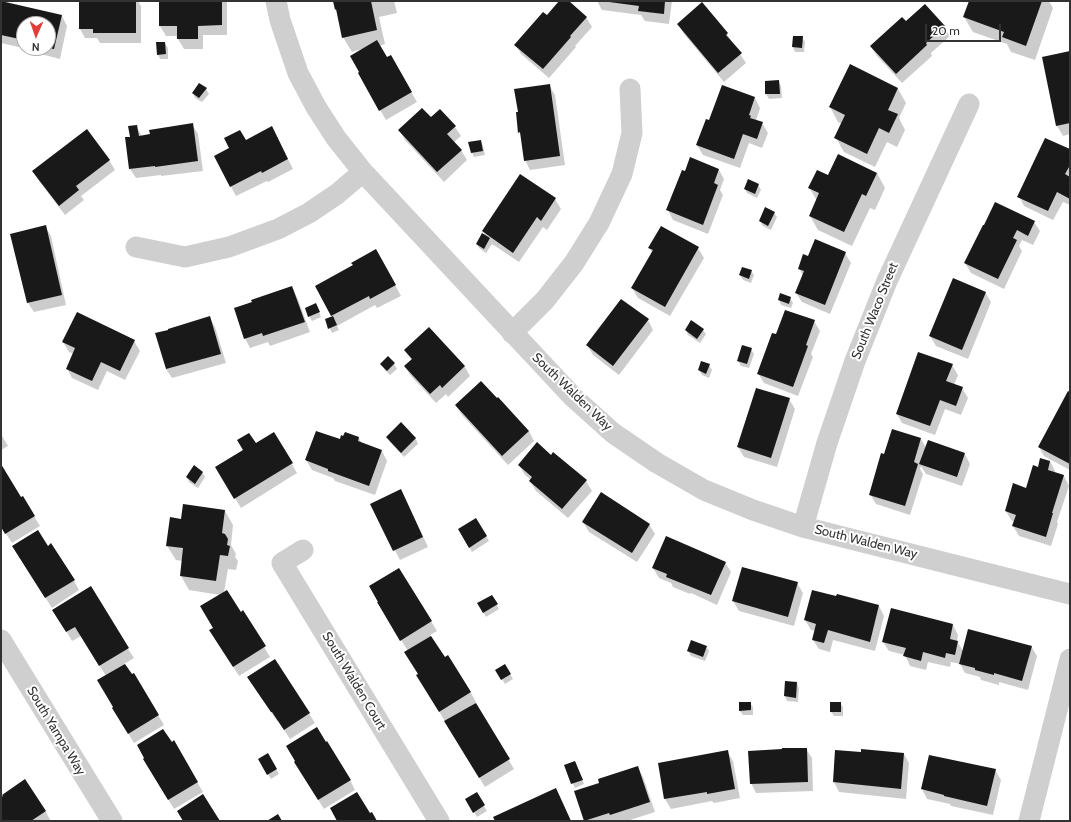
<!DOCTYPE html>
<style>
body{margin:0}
#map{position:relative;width:1071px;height:822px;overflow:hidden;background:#fff;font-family:Cabin,sans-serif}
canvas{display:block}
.frame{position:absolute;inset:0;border:2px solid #323232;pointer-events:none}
.north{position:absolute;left:16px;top:16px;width:40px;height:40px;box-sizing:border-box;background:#fff;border:1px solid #adadad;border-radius:50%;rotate:182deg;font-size:11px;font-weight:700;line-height:16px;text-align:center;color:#323232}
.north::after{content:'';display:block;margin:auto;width:14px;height:18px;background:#e23f3a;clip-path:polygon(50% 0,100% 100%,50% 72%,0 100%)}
.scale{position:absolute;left:925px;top:24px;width:76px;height:18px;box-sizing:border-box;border:2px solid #323232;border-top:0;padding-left:5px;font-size:12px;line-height:14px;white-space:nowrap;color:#323232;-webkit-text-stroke:3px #fff;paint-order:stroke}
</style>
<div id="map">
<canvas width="1071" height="822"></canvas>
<div class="frame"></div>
<div class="north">N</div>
<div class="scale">20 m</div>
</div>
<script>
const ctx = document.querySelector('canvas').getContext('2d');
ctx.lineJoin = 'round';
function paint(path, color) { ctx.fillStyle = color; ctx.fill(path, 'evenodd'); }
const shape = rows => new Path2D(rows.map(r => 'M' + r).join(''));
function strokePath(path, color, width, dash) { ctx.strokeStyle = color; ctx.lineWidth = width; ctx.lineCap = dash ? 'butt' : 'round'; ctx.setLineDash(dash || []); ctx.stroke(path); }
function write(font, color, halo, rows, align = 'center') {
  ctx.font = font + ' Cabin,sans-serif'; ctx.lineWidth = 4; ctx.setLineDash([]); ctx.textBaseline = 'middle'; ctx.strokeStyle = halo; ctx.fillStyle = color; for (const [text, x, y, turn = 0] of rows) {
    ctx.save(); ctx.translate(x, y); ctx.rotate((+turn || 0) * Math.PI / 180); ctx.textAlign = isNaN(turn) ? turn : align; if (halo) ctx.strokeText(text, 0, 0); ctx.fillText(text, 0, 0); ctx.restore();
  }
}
const shadow = shape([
 [80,1,138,1,141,6,141,43,100,43,97,38,85,38,80,29],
 [160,1,227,1,227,35,203,35,203,49,184,49,178,39,178,36,166,36,160,26],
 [334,1,394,1,397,13,379,17,385,44,379,46,386,58,390,56,417,102,386,120,359,74,362,49,352,52,343,37,338,13,336,9],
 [560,1,568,1,586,17,592,27,575,46,576,47,549,78,521,54,516,45,547,16],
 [597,1,672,1,669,24,645,21,641,15,602,10],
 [970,1,1049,1,1053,8,1035,60,1011,52,1007,44,973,32,964,17],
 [1,2,62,16,67,26,60,59,37,53,36,51,1,43],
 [24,24,48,24,48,48,24,48],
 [906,22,944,27,950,36,931,53,932,56,902,83,877,56,871,47],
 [678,24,727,34,746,63,724,82,684,34],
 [794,37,802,37,805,42,804,52,795,52,793,47],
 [165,43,168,48,168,59,160,59,158,54],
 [1070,52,1070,134,1063,136,1057,126,1043,57],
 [850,66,898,89,906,103,899,118,905,130,897,147,887,142,875,167,844,152,836,138,842,124,838,122,830,107],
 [766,82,779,82,781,86,782,98,769,99,766,94],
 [549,85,555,95,565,165,530,170,525,160,517,113],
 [206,89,209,94,202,102,195,98,193,93],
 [755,98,760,108,756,121,762,123,768,133,762,148,749,143,740,168,703,155,697,145,709,121],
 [430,119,455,127,461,136,454,142,461,150,467,160,444,182,405,140,400,131],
 [192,124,198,134,203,171,161,176,161,175,136,178,130,169,131,138,136,127,142,136],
 [277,137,293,169,268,182,267,181,236,196,215,157,246,141],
 [481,141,483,146,485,155,474,157,472,152],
 [1070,151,1070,205,1063,202,1053,220,1024,206,1019,196],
 [109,160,115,170,81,196,84,200,65,215,39,181,33,171],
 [719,170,724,179,720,190,723,195,708,234,673,220,668,210,685,172],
 [877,173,885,188,875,210,870,208,852,246,818,230,810,216,817,201,809,187,829,176],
 [758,185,761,190,757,198,747,193,745,189],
 [555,199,561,209,547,230,543,227,519,262,492,244,486,253,479,248,477,244,486,237,483,231],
 [774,213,777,217,771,230,763,226,760,221],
 [1034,222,1040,231,1033,245,1022,240,1019,246,1022,251,1004,289,971,273,965,263,983,226],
 [45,226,51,236,66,305,34,312,28,303,11,235],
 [650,248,698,248,704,258,670,316,638,298,632,288,652,253],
 [845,253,851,263,830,314,802,302,796,293,803,276,799,268],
 [382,260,401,296,377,308,375,305,337,326,339,330,332,333,326,320,333,317,316,286],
 [751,271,754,275,751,283,743,280,740,275],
 [292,287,297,297,310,332,270,346,268,342,250,348,245,338],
 [985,292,991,302,968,359,936,346,930,336],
 [790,298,793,303,791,308,781,305,779,300],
 [318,309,321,317,312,321,309,316],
 [210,318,215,327,226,363,172,378,166,369],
 [648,320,653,330,619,375,593,355,587,345],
 [814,321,820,331,811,354,813,357,798,396,764,383,758,373,777,335],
 [429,328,465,367,470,376,448,397,446,394,436,403,411,376,405,367,412,361,405,350],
 [686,330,703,330,706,334,700,343,688,335],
 [134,341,140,351,125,380,107,371,98,390,72,378,67,368,74,354,69,352,63,342],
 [751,349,754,354,749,368,741,366,738,361],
 [382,364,394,364,397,369,390,375,384,369],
 [709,365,712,370,709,378,702,375,699,370],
 [952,365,958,375,954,385,962,388,968,398,961,415,945,409,935,435,902,423,897,414],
 [1070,393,1070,470,1044,456,1039,447],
 [789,399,795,409,777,467,744,457,738,447],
 [456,406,529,431,534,441,508,465,462,415],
 [401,424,416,439,418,444,404,457,390,442,387,437],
 [274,433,297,473,241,508,216,467],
 [1,434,8,446,1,450],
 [359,438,362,444,382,451,387,461,375,495,335,481,333,478,312,470,306,460,340,440],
 [921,439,926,448,965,454,970,464,962,486,926,474,921,466,920,469,923,474,910,515,876,504,870,494,885,455],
 [554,454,586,481,592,491,568,518,536,491,530,481,531,480,525,475,519,465,552,456],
 [1050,461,1055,471,1055,473,1064,476,1069,486,1057,522,1058,524,1051,546,1019,536,1013,526,1015,522,1011,520,1006,511,1027,489,1038,468],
 [1,466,21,498,22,497,40,526,12,543,1,526],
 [202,472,205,477,198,488,189,482,187,477],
 [406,500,428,547,400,560,371,504],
 [225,511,233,525,231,545,236,554,235,557,238,561,236,570,228,569,224,592,240,613,243,611,270,657,239,676,216,640,214,628,220,595,189,590,181,576,183,561,176,560,167,546,182,520],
 [476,519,489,541,472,552,459,529],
 [583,522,649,524,655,534,637,562,589,532],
 [47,547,74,581,79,590,52,608,19,556],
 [725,562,731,572,717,605,691,593,690,594,673,587,671,583,659,578,653,568],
 [399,569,437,631,430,635,444,659,448,656,471,693,476,702,475,703,514,769,485,787,423,685,408,651,378,603],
 [797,583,803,593,794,626,739,611,733,601],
 [492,596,499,609,486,617,479,604],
 [879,606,884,616,875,651,833,640,830,652,819,649,813,640,816,631,811,630,805,620],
 [54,610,128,649,134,658,124,664,132,676,134,675,164,725,134,743,119,718,115,708,106,676,81,636,72,641],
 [953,625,958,635,957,641,963,651,1031,646,1037,656,1028,690,999,682,999,685,981,680,980,677,965,673,960,664,951,662,950,667,928,662,926,670,910,666,905,655,889,651,883,642],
 [706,647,709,651,705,661,691,656,688,651],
 [275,660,315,723,290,739,278,721,277,721,254,687],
 [505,666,513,679,505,684,497,671],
 [797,683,799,688,798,702,787,701,785,696],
 [750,703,753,707,753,715,743,715,740,711],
 [840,703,843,707,843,716,834,716,831,712],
 [173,742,203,792,174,809,144,759],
 [806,749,812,758,813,791,756,793,751,783],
 [727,751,733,761,740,798,714,803,712,801,671,809,665,799,659,764],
 [862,754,904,754,909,763,906,799,839,792,834,782],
 [268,755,279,774,271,779,259,760],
 [575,762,584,784,575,788,565,766],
 [638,768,643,777,655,812,627,821,585,821,576,792,600,784],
 [995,770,1001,780,993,815,951,806,950,804,927,799,922,789],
 [301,772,350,780,355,790,324,809],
 [556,789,571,821,496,821],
 [476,794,487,811,477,817,467,800],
 [1,798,45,811,51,821,1,821]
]);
const building = shape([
 [1,1,62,15,54,49,48,48,48,24,24,24,24,40,1,35],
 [79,1,136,1,136,33,93,33,93,29,79,29],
 [159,1,222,1,222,25,198,26,198,39,177,39,177,26,159,26],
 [333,1,371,1,377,30,342,38,336,9,335,10],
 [559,1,569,1,587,17,570,36,571,37,543,69,514,45,543,12,547,15],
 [609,1,665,1,664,14,638,11,639,6,609,2],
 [969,1,1042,1,1026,46,1002,37,1004,32,963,17],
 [702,2,728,33,726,35,742,53,718,73,677,24],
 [925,4,945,26,926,43,927,45,896,74,870,46,902,17,906,21],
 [793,36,803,36,802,48,792,47],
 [377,40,387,57,391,55,412,92,379,111,358,73,359,72,350,56],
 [156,42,165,42,166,54,157,55],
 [1070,51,1070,123,1056,126,1042,57],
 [850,64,898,88,888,110,898,114,889,133,879,128,867,154,834,138,845,115,829,107],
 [779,80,780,94,765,94,765,81],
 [199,83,207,88,199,98,192,93],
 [550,84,560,156,524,161,520,132,518,133,516,112,518,112,514,89],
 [722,85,755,97,749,115,751,116,750,118,763,122,757,139,743,134,734,159,696,145,706,119,709,120],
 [422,108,431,117,440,109,456,126,447,134,462,150,437,172,398,130],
 [193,123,198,161,155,167,155,166,129,169,125,137,130,137,128,126,137,125,139,136,150,134,149,130],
 [272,126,288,159,262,173,261,171,230,187,214,156,229,148,224,138,240,130,246,140],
 [87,129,110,160,76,186,79,190,59,206,32,171],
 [1045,138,1070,149,1070,168,1069,167,1065,174,1070,177,1070,199,1057,192,1048,211,1017,197],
 [481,140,483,151,471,153,468,142],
 [838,154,877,173,866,196,862,194,844,232,809,216,819,193,808,188,817,170,828,175],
 [690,157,719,169,714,183,718,185,703,225,666,210,682,170,685,171],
 [520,174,556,198,541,221,537,217,513,253,482,231],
 [748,179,759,184,755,194,744,189],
 [995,202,1035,221,1028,236,1017,230,1013,238,1017,240,998,279,964,263,983,225,984,225],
 [765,207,775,212,768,226,759,221],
 [46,225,62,295,27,303,10,234],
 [661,226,699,247,665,307,631,288,653,250,648,248],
 [482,233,490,238,484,249,476,244],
 [815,239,846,252,825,305,795,293,804,271,798,269,803,254,808,256],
 [376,249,396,285,370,299,369,296,331,316,315,286,353,265,351,263],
 [742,267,752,270,749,279,739,275],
 [953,278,986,292,962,350,929,336],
 [292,286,305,322,263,336,262,333,244,339,234,308,252,302,251,300],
 [780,293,791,297,789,304,778,300],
 [621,299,649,319,613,366,586,345],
 [316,303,320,312,308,317,305,308],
 [785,310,815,320,806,345,808,346,793,387,757,374,772,333,776,334],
 [77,312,135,340,120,371,101,362,92,381,66,369,75,348,62,342],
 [210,316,221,354,166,369,155,333,168,330,168,329],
 [333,316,337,325,328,329,325,319],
 [691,320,704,329,697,339,685,330],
 [429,327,465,366,442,388,440,385,430,394,404,366,412,359,404,350],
 [742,345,752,348,747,364,737,361],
 [918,352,953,364,946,381,963,387,956,406,940,400,930,426,896,414],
 [388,356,395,363,387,371,380,364],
 [701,361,710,364,706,374,698,370],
 [481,381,497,398,498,397,529,431,502,456,455,405],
 [756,388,790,398,771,458,737,447],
 [1068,391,1070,392,1070,464,1038,447],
 [401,422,416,438,401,453,386,437],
 [892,429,921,438,914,462,918,464,905,506,869,495,881,453,884,454],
 [316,431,340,439,341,435,343,436,345,432,359,437,358,441,382,450,369,486,328,471,328,469,305,460],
 [274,432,293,463,234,499,215,467,243,450,237,440,249,433,256,443],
 [928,440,965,453,957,477,919,464],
 [537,442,551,455,553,452,587,480,562,509,529,481,532,477,518,465],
 [1040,458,1050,461,1048,470,1064,475,1052,513,1053,513,1046,537,1012,526,1016,515,1005,511,1013,483,1026,488,1033,465,1038,467],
 [1,464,21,497,23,496,35,516,5,534,1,527],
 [194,465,203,472,195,484,186,477],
 [401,489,423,537,393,551,370,504],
 [601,492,650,524,632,553,582,522],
 [183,504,225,510,222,533,225,534,228,539,227,545,230,546,228,556,220,555,216,581,180,576,183,548,166,546,170,517,181,519],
 [476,518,487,536,469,548,458,529],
 [38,530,48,546,51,543,75,580,45,598,12,546],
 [666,536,726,562,711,595,666,577,667,574,652,568],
 [742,567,798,582,788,617,732,601],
 [399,568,432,621,400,641,377,602,378,602,369,586],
 [91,586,129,648,99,666,75,627,66,632,52,610],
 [227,590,241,612,243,610,266,646,233,667,209,630,213,628,200,606],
 [812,590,836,596,837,594,879,605,870,642,828,630,824,643,812,640,816,624,804,620],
 [492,595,498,604,483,613,477,603],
 [891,608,953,624,950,639,958,641,955,655,946,653,945,658,923,652,921,661,903,656,906,648,882,642],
 [968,629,1032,646,1022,681,994,673,994,675,975,670,975,668,959,664],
 [431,636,445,657,448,655,471,692,439,712,416,675,418,674,404,652],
 [691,640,707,646,703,657,687,651],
 [275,659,310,713,284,730,272,712,271,712,247,677],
 [125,664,132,674,134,673,159,715,128,734,112,708,113,707,97,680],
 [505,664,511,674,501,680,495,670],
 [785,681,797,682,796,698,784,696],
 [739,702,751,702,751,710,739,711],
 [830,702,841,702,841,712,830,712],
 [476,703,510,759,479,778,444,721],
 [317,727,326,742,327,741,351,780,318,800,294,762,295,761,286,746],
 [163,729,172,742,174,740,198,782,168,800,143,759,144,758,137,745],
 [782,748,807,748,808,782,750,784,748,751,782,749],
 [861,749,904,753,901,789,833,782,835,750,861,752],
 [728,750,735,789,707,794,707,792,664,799,658,763],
 [268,753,277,769,267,775,258,759],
 [929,755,996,769,987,806,944,796,944,795,921,789],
 [575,761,583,780,571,784,564,765],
 [638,766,650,802,610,815,609,813,584,821,574,791,599,783,598,779],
 [25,779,46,811,31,821,1,821,1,797,3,796,2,795],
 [556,788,571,821,495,821,493,817],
 [357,792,370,813,372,812,377,821,337,821,330,808],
 [477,792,485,805,473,813,465,799],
 [203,794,220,821,183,821,177,811],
 [278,814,282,821,267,821]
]);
const minor = shape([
 [276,1,280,20,298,73,316,107,336,138,363,172,573,397,613,433,657,463,704,490,753,510,803,527,1070,594],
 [136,247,185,257,229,247,278,229,309,213,337,194,363,172],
 [512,333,545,300,574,263,599,223,622,174,632,133,630,89],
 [803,527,827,443,855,361,887,281,969,104],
 [303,550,282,563,439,821],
 [1,640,112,821],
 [1029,821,1070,659]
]);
const streetNames = [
 ["South Waco Street",875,311,-68],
 ["South Walden Way",572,392,44],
 ["South Walden Way",866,542,14],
 ["South Walden Court",354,681,59],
 ["South Yampa Way",56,731,59]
];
paint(shadow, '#0003');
paint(building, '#191919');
strokePath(minor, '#cfcfcf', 21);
write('13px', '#323232', '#fff', streetNames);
</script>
